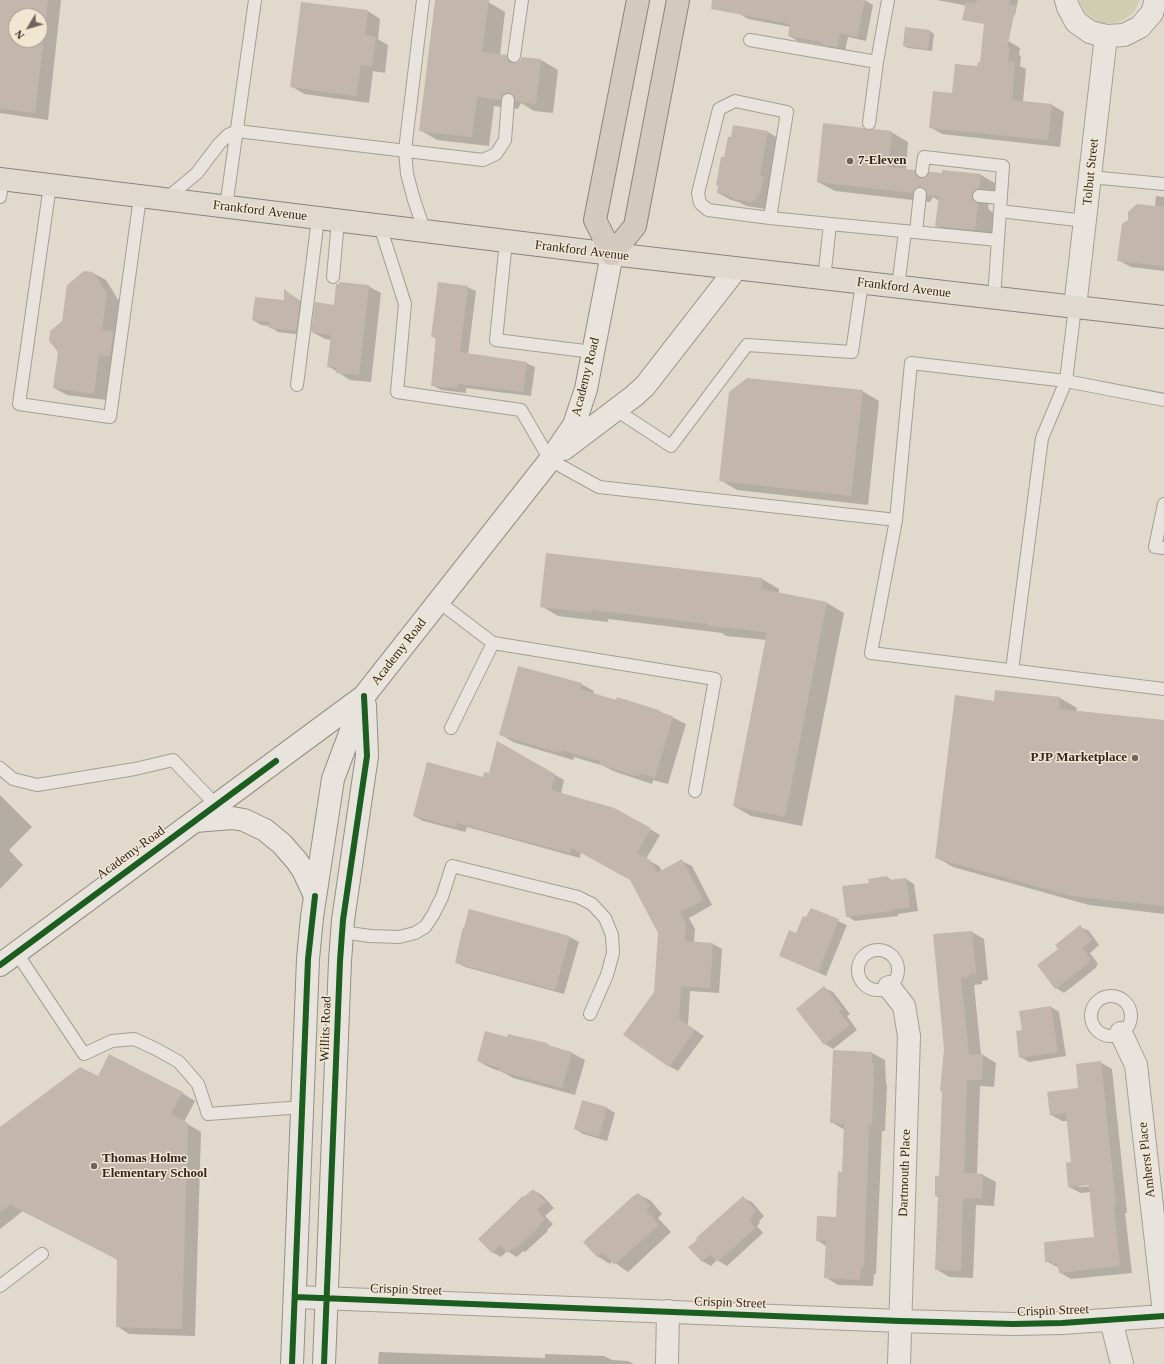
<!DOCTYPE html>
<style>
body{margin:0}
#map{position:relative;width:1164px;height:1364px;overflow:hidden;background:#e0d9cc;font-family:Georgia,serif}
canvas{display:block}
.north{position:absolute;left:8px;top:8px;width:40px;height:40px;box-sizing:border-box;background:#f1e6d2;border:1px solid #a59a8a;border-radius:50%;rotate:232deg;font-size:11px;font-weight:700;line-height:16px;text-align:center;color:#32271f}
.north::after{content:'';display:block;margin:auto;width:14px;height:18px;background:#6f655c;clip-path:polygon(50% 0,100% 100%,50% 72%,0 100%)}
</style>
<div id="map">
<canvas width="1164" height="1364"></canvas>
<div class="north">N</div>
</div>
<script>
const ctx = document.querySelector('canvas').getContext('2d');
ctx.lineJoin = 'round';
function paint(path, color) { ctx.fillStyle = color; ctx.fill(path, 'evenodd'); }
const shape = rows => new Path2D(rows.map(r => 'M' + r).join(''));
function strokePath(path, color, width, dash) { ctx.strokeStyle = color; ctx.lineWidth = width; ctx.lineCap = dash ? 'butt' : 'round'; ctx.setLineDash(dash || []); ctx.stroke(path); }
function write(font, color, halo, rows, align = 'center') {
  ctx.font = font + ' Georgia,serif'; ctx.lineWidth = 3; ctx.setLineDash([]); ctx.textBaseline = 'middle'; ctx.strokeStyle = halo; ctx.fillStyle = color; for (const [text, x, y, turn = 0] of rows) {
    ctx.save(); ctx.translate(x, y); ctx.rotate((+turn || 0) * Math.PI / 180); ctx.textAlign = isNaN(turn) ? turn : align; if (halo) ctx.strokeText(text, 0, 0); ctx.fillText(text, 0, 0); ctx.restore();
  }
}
const green = shape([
 [1079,0,1140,0,1135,11,1128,17,1120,22,1111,23,1101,23,1093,19,1086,13]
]);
const shadow = shape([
 [2,0,61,0,48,120,0,113,0,15],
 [16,16,40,16,40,40,16,40],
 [436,0,473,0,488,2,505,12,500,55,506,56,518,63,541,60,558,70,553,113,534,111,521,103,518,109,494,106,489,146,437,140,420,130],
 [743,0,865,0,873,5,866,41,848,37,845,51,832,48,828,46,798,41,789,36,791,27,748,19,740,14],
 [937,0,1018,0,1015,15],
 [368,11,380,19,378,39,388,45,385,73,373,71,369,103,304,94,291,86],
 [930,31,934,34,932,51,908,48,904,46],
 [1008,41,1020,48,1019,55,1021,56,1020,66,1026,69,1023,102,1052,105,1064,112,1060,147,942,134,930,127,953,95,981,63],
 [734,126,768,132,781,140,769,207,765,207,765,209,746,206,739,202,731,200,718,193],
 [868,132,891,132,908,142,906,170,914,171,926,178,943,175,943,171,981,175,998,185,993,199,988,205,989,210,995,214,992,239,953,236,936,226,939,201,933,197,930,202,835,191,818,182],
 [1156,196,1164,197,1164,271,1131,267,1118,260,1155,207],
 [93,273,106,280,119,301,115,333,126,340,106,400,67,395,54,388],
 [368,286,381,293,371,382,350,380,328,366,331,340,325,339,312,332,335,306],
 [467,287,476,291,468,355,526,363,535,367,531,396,466,388,466,393,441,390,432,385,436,339,432,336],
 [293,296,308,306,304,335,278,332,270,327,270,326,261,325,253,320],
 [862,391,879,401,868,505,737,490,720,480],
 [762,579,779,589,779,593,827,603,844,613,802,826,751,816,734,806,767,640,726,636,722,633,608,619,608,622,558,616,541,606],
 [581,684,594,691,593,694,659,711,686,724,668,784,653,780,652,784,613,771,604,766,574,757,573,760,513,742,500,734],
 [1060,698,1077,708,1076,711,1164,721,1164,914,1089,905,953,867,936,857,995,702],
 [498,742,564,780,561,794,614,808,660,835,646,859,659,866,662,871,682,861,692,866,712,905,689,918,695,929,694,943,713,944,722,949,719,993,690,991,688,1025,704,1036,678,1071,669,1066,655,992,659,933,631,880,581,852,580,858,467,827,465,832,423,821,414,816,490,774],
 [0,795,32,827,9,850,23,865,0,889],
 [887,877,892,881,906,879,914,884,918,911,898,914,898,916,855,921,847,916,870,884],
 [811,909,847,925,826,976,789,960,780,956,807,919],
 [470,910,570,937,579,942,564,994,465,967,456,962],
 [1080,927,1089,931,1099,945,1090,953,1098,964,1096,966,1097,967,1064,993,1056,988,1059,949],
 [972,932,984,939,988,980,982,981,982,984,974,985,981,1055,983,1055,996,1063,994,1087,980,1086,977,1174,983,1175,996,1182,994,1206,976,1205,973,1278,949,1277,936,1269,939,1198,936,1196,940,1178,945,1049],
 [824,988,833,992,850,1014,847,1016,857,1030,833,1049,825,1044],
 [1051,1007,1059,1012,1066,1056,1029,1062,1020,1057,1023,1031],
 [508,1038,547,1044,554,1048,572,1053,585,1060,575,1095,513,1078,502,1072,491,1068,478,1061],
 [834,1052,872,1053,885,1060,886,1084,887,1085,885,1131,882,1131,876,1274,874,1274,873,1286,838,1285,825,1277,826,1246,817,1240,837,1218,843,1173,845,1130,831,1122],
 [1100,1062,1112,1069,1127,1213,1125,1213,1132,1273,1071,1279,1059,1272,1059,1268,1046,1261,1095,1238,1090,1192,1081,1193,1069,1187,1073,1163,1068,1121,1062,1121,1051,1115,1079,1088],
 [1093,1184,1094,1186,1079,1187,1079,1185],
 [98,1077,182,1093,195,1101,184,1122,201,1132,195,1336,129,1334,117,1326,118,1260,23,1211,0,1229,0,1129],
 [583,1101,607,1108,615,1113,607,1141,583,1134,575,1129],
 [533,1190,542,1195,554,1208,545,1216,553,1224,547,1230,548,1231,525,1252,523,1251,517,1257,507,1251,501,1257,492,1252,525,1198],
 [638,1194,651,1201,662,1214,658,1218,671,1232,628,1272,612,1261,610,1264,597,1256],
 [743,1198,752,1202,764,1216,759,1221,760,1223,757,1226,763,1233,727,1266,717,1260,711,1266,702,1261],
 [379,1352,545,1358,545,1354,604,1356,612,1360,628,1361,634,1364,378,1364]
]);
const building = shape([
 [0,0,48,0,35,113,0,109],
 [16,16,40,16,40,40,16,40],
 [435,0,489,0,482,52,507,55,509,62,513,63,520,61,522,57,541,59,536,104,515,101,515,96,509,93,504,93,501,100,477,97,472,137,419,131],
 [712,0,865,0,857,37,840,33,837,47,822,44,821,42,788,36,790,24,711,9],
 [977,0,1010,0,1009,5,1016,6,1007,48,1010,48,1008,61,1015,62,1012,100,1052,104,1048,140,929,128,933,91,952,93,955,64,977,66,978,62,980,62,984,24,962,20,966,2,976,4],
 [301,2,368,10,365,35,376,37,372,66,361,65,356,96,290,87],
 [905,27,930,30,928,49,903,46],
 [823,123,864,128,868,130,873,129,892,131,888,167,915,170,915,174,921,178,925,178,929,172,942,173,942,170,981,174,979,189,976,189,972,195,972,199,978,203,975,230,935,226,939,196,927,195,927,191,921,187,917,187,913,193,817,182],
 [733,125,768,131,760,176,764,176,760,195,757,195,756,201,753,200,753,202,732,199,733,197,728,197,729,195,717,193,718,186,716,185,721,157,724,157,728,137,731,137],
 [1137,204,1164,207,1164,266,1117,261,1122,224,1128,220,1128,212],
 [84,271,93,272,107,293,102,330,113,332,110,356,99,355,94,394,53,388,58,352,49,341,50,331,62,321,67,285],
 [339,282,369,285,359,375,336,373,336,368,327,367,331,335,311,332,315,302,334,305,336,284,339,284],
 [438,282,468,286,460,352,527,362,523,392,458,384,457,388,431,386,436,337,431,337],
 [284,289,300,301,296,331,269,328,269,322,252,320,255,297,284,300],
 [747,378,863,390,851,496,719,481,729,392],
 [546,553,763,578,761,589,827,602,785,817,733,806,767,632,708,626,709,624,591,610,591,613,540,607],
 [518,666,582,683,580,689,616,700,617,697,659,710,659,712,673,716,655,778,641,773,640,777,599,764,600,761,561,750,560,753,499,735],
 [995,690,1060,697,1059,709,1164,720,1164,906,1071,896,935,858,955,695,994,701],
 [497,741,555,774,551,790,614,808,651,828,637,853,650,860,657,873,682,859,703,900,680,912,686,923,685,941,713,943,710,988,681,986,679,1019,695,1030,669,1067,623,1035,654,992,658,933,630,880,572,848,570,853,457,823,456,827,413,816,427,762,483,777,484,772,489,773],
 [887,876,888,880,906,878,910,907,890,910,890,911,846,917,842,886,869,883,868,879],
 [811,908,839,919,818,972,779,956,789,930,796,933,803,916,806,917],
 [469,909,570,936,555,990,455,963,463,927,464,928],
 [1080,925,1092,940,1082,948,1091,959,1088,961,1090,962,1055,989,1037,965,1058,949,1055,945],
 [972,931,976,973,969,974,969,977,961,978,969,1054,983,1054,982,1080,967,1080,964,1173,983,1174,982,1199,963,1198,961,1271,935,1270,938,1196,935,1196,935,1176,939,1176,942,1091,940,1091,944,1049,933,934],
 [824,986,842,1009,839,1011,850,1025,824,1045,796,1009],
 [1051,1006,1058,1052,1019,1058,1016,1031,1022,1030,1019,1011],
 [485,1031,507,1037,508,1034,547,1043,547,1045,572,1052,562,1088,499,1071,499,1068,477,1061],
 [833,1050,872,1052,872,1063,874,1063,873,1076,874,1076,872,1125,869,1124,864,1267,861,1267,860,1280,824,1278,826,1241,816,1241,817,1216,836,1217,838,1171,842,1172,844,1124,830,1123],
 [109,1054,183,1092,171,1114,188,1123,182,1329,116,1327,117,1259,10,1205,0,1212,0,1127,80,1067,98,1076],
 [1101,1061,1116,1206,1114,1207,1120,1266,1059,1273,1057,1263,1052,1264,1052,1261,1045,1262,1044,1242,1094,1237,1089,1185,1068,1187,1066,1163,1071,1162,1066,1113,1050,1115,1047,1092,1078,1088,1076,1064],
 [582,1100,607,1107,599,1137,574,1129],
 [533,1189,546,1202,537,1210,545,1219,539,1225,540,1226,516,1248,515,1247,508,1253,500,1245,492,1253,478,1239,523,1196,524,1197],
 [638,1193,650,1206,646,1210,659,1225,614,1265,604,1253,602,1255,601,1253,597,1257,583,1242,632,1197],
 [743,1196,756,1211,751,1216,752,1218,749,1221,755,1228,718,1262,710,1254,702,1262,688,1247,697,1240,696,1238]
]);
const service = shape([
 [423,0,405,150,407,174,414,200,425,232],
 [750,40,877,62,888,0],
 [514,56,522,0],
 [869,123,877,62],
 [922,171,924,157,1003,166,994,298],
 [1090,177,1164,184],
 [50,185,19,404,110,417,140,197],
 [979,196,1001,198],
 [0,197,3,179],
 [166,199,197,173,219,144,228,135,237,131,483,160,496,154,505,140,508,100],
 [226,207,255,0],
 [1000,211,1085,221],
 [770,218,787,112,735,101,719,109,698,193,700,203,708,210,770,218,830,224,998,240],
 [380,226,405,304,397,392,521,410,550,460,599,487,896,520],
 [916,232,920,194],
 [506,241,496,340,593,352],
 [333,277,338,221],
 [824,279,830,224],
 [898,287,905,231],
 [297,385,318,219],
 [1164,400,1066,381,911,363,896,520,871,653,1164,689],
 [616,410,671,446,747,345,852,352,862,283],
 [1164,504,1155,547,1164,548],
 [439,602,493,643,715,679,695,791],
 [1012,670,1042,438,1066,381,1075,307],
 [451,728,493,643],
 [0,768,13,779,37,785,135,769,173,760,216,805],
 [342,932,370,936,399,937,415,933,425,927,433,915,442,897,452,866,578,897,592,904,605,918,612,935,613,953,607,975,590,1014],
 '858 970a20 20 0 1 1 40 0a20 20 0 1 1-40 0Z',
 [16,952,84,1054,112,1041,134,1039,156,1049,179,1062,198,1084,208,1114,303,1107],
 '1091 1016a20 20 0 1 1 40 0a20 20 0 1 1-40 0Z',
 [0,1286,42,1254]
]);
const minor = shape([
 [1066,0,1068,7,1076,22,1090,32,1106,36,1124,35,1140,27,1152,13,1156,0],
 [1075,307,1106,36],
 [889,987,904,1006,909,1036,899,1364],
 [1121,1033,1136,1065,1164,1313],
 [295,1297,900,1321,1013,1324,1062,1323,1164,1316],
 [1111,1320,1122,1364],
 [667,1364,668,1311]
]);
const secondary = shape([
 [564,449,634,396,645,386,736,269],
 [195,821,232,818,244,820,265,830,282,844,296,860,303,870,315,896],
 [0,965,364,696,550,460,574,425,586,389,612,254],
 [292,1364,308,959,312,917,333,779,364,696],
 [324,1364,340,961,343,920,367,756,365,705]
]);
const primary = shape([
 [0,179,612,254,1164,317]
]);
const motorway = shape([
 [638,0,595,220,612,254,635,226,678,0]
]);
const cycleway = shape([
 [0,965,276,761],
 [295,1297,900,1321,1013,1324,1062,1323,1164,1316],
 [292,1364,308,959,315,896],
 [324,1364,340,961,343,920,367,756,364,696]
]);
const markers = [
 [850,161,4,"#6f655c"],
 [1135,758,4,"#6f655c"],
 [94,1166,4,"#6f655c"]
];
const poiNames = [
 ["7-Eleven",858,161],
 ["PJP Marketplace",1127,758,"right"],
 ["Thomas Holme",102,1159],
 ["Elementary School",102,1174]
];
const streetNames = [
 ["Tolbut Street",1091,172,-84],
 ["Frankford Avenue",260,211,7],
 ["Frankford Avenue",582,251,7],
 ["Frankford Avenue",904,288,7],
 ["Academy Road",586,377,-76],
 ["Academy Road",399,652,-52],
 ["Academy Road",131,853,-36],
 ["Willits Road",326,1029,-88],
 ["Amherst Place",1147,1160,-96],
 ["Dartmouth Place",905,1173,-88],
 ["Crispin Street",406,1290,2],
 ["Crispin Street",730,1303,2],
 ["Crispin Street",1053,1311,-2]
];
paint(green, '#d0ceb0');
paint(shadow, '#0003');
paint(building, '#c3b7ad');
strokePath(service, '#a59e95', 14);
strokePath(minor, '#a59e95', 24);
strokePath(secondary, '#958e85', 24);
strokePath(primary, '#8b847c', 24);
strokePath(motorway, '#8b847c', 24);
strokePath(service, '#e8e4dd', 12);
strokePath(minor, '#e8e4dd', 22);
strokePath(secondary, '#e8e4dd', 22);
strokePath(primary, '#e0d9cf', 22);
strokePath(motorway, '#d3c9bd', 22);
strokePath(cycleway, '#1b5e20', 6);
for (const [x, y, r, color] of markers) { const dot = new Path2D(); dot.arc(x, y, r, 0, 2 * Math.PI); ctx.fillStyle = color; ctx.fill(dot); strokePath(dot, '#f1e6d2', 1.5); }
write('bold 13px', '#32271f', '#f1e6d2', poiNames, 'left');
write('13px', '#32271f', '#f1e6d2', streetNames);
</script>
